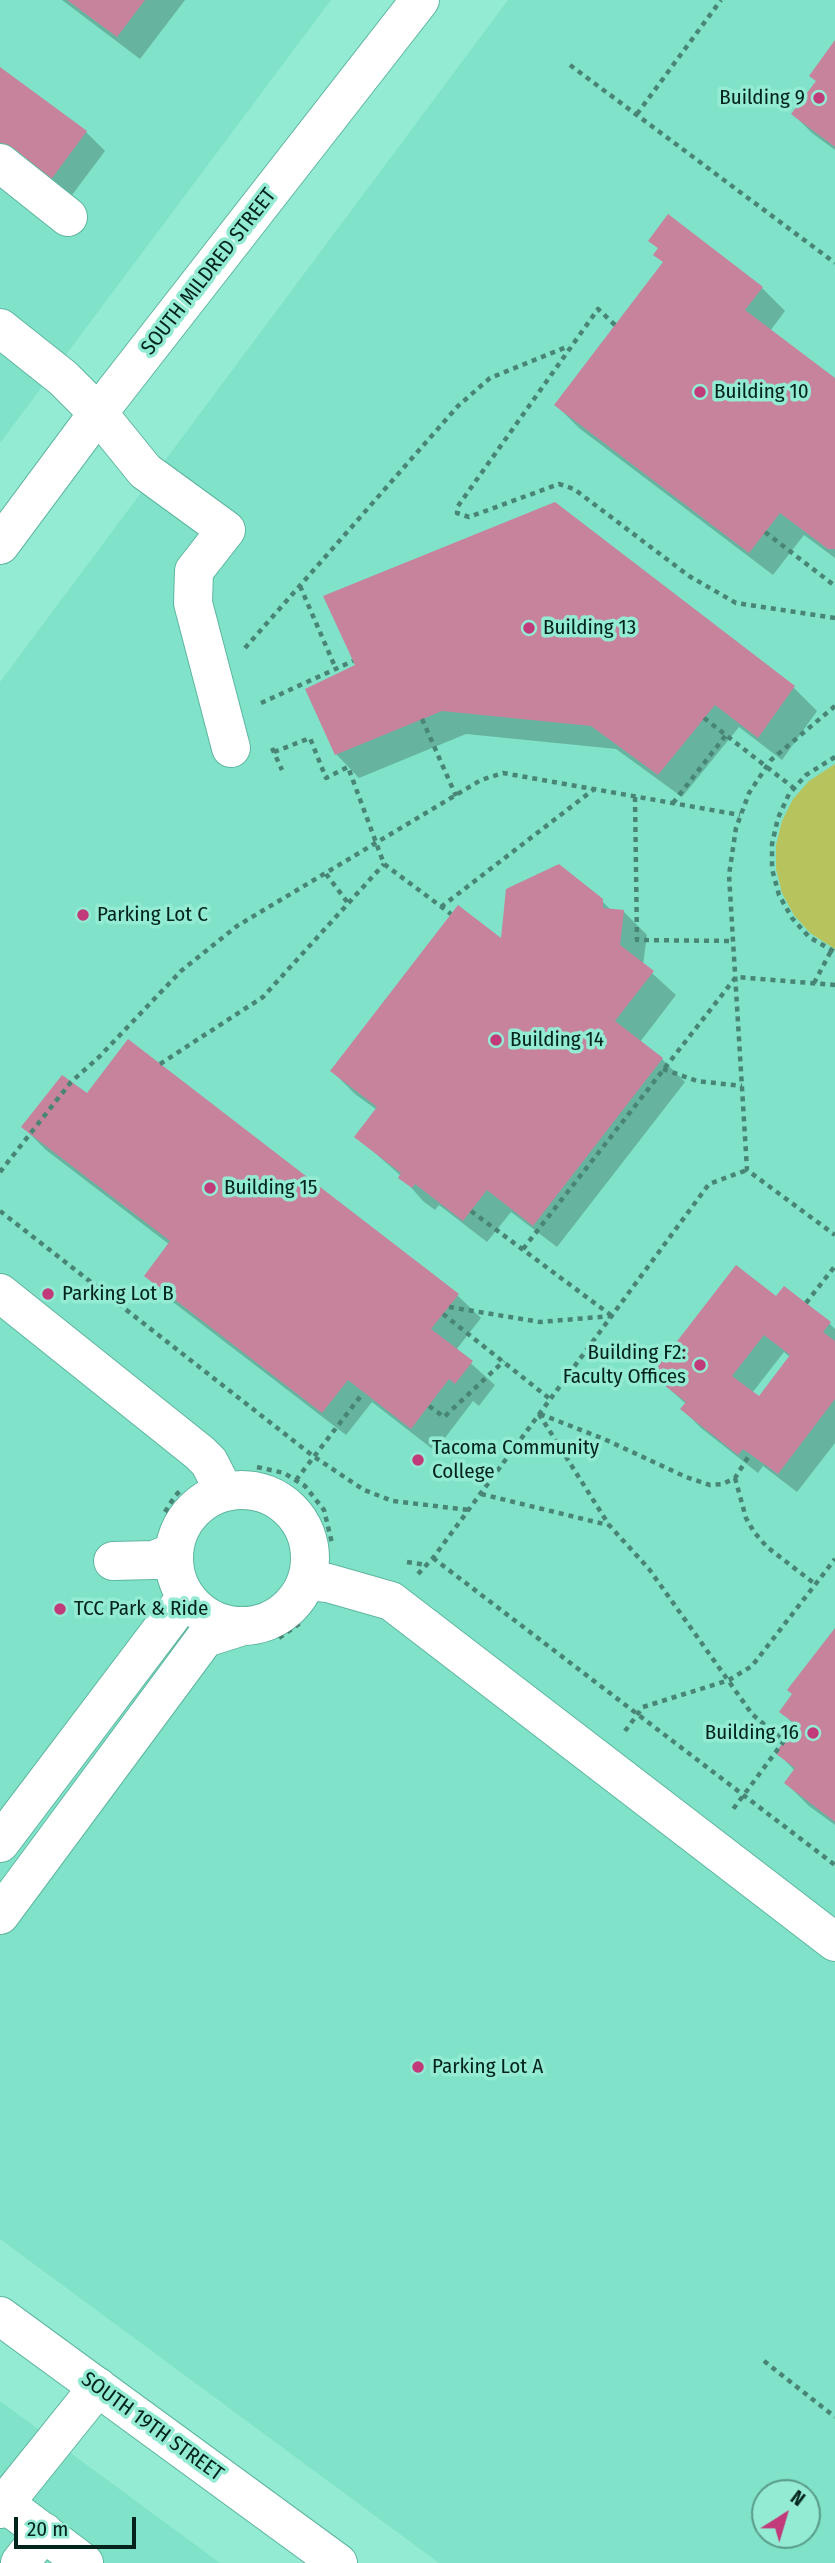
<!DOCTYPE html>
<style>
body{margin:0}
#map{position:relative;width:835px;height:2563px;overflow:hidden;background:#94ebd4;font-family:"Fira Sans Condensed",sans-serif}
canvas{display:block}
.north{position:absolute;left:751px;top:2479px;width:70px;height:70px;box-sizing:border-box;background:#94ebd4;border:2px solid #599b8a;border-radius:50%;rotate:37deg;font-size:19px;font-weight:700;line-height:28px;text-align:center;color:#00231b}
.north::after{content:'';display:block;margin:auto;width:24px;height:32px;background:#c13a7a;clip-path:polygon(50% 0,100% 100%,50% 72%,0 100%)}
.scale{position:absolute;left:14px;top:2517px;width:122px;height:32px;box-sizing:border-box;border:4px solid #00231b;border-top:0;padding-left:9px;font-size:21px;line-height:24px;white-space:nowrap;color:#00231b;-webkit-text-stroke:5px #94ebd4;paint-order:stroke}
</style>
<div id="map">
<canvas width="835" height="2563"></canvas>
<div class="north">N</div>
<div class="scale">20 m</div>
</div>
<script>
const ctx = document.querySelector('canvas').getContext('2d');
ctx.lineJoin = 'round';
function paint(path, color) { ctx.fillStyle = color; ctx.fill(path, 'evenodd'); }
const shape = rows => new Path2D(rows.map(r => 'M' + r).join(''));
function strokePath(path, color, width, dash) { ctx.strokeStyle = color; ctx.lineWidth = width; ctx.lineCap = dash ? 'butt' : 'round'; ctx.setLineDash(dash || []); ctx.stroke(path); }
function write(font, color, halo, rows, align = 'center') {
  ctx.font = font + ' "Fira Sans Condensed",sans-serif'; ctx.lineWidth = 7; ctx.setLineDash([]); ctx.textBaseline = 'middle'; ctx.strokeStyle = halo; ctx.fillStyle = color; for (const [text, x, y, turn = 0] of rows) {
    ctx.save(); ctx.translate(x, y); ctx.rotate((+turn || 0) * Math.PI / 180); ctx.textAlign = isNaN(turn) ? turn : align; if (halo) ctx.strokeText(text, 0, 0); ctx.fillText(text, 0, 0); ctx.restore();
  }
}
const built = shape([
 [0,0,331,0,0,443],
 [508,0,835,0,835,2563,439,2563,0,2239,0,682],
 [765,2493,807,2493,807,2535,765,2535],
 [0,2401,220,2563,0,2563]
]);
const green = shape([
 [835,764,835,949,810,933,794,915,782,893,776,869,776,845,782,821,793,799,809,781]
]);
const shadow = shape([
 [62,0,185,0,140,59],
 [835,43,835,150,812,133,793,114,818,82],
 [0,69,86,132,105,151,66,203,0,154],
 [650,240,762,288,785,311,770,331,835,380,835,558,804,535,773,575,579,428,556,405,664,263,660,250],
 [554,504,794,688,817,711,782,760,739,727,682,797,616,749,466,734,359,778,336,754,357,666],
 [602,901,612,911,624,912,647,935,643,965,676,995,640,1042,662,1059,685,1082,557,1247,511,1212,487,1242,439,1205,435,1210,423,1201,401,1176,357,1137,377,1110,355,1094,332,1071,503,941],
 [87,1096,457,1295,481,1318,456,1350,495,1385,479,1406,473,1401,435,1451,372,1402,346,1435,169,1299,146,1276,170,1245,46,1150,23,1127],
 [776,1298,830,1324,835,1329,835,1443,797,1492,763,1466,758,1473,701,1428,682,1409,686,1404,654,1375],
 [784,1352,791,1358,759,1398,752,1393],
 [835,1633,835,1825,809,1806,786,1783,795,1771,778,1753,797,1727,781,1712]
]);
const building = shape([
 [67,0,145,0,117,37],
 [835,40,835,147,791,114,816,81,809,76],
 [0,67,87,131,47,185,0,151],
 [668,214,763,287,745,310,835,378,835,549,828,549,780,513,749,553,554,405,663,262,653,255,658,248,648,241],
 [555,502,795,686,758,738,715,705,658,775,591,726,442,711,335,755,305,689,355,665,323,596],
 [559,864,603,899,603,908,624,910,620,945,654,971,615,1021,663,1058,533,1226,487,1190,463,1221,415,1184,412,1188,398,1178,401,1173,354,1137,377,1107,330,1071,458,905,501,938,506,889],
 [128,1039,459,1294,431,1329,473,1361,455,1384,449,1379,411,1429,348,1380,322,1413,144,1276,170,1241,21,1127,62,1075,87,1093],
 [736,1265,776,1296,784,1286,806,1303,831,1322,823,1332,835,1341,835,1399,778,1474,743,1449,738,1455,680,1409,686,1402,651,1375],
 [764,1335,790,1355,759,1396,732,1376],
 [835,1628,835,1822,784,1783,795,1768,775,1753,797,1725,779,1712,792,1694,787,1690]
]);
const path = shape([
 [570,65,835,263],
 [637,114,721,0],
 [615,325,598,309,458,506,457,513,469,517,559,484,574,489,689,576,736,603,835,618],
 [765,532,835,586],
 [300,586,336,669],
 [245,648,458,406,490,378,569,346],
 [261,703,353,661],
 [835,706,771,760,749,793,736,828,729,875,747,1170,835,1235],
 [704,718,795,789],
 [422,719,456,796],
 [272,748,282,770],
 [274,752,310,738,326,778,348,767,384,864,451,914],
 [835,757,806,775,789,794,778,818,772,844,772,869,779,895,792,918,809,937,835,952],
 [635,797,637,940,733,941],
 [673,803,726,735],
 [326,874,348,903],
 [441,907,593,790],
 [814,983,831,951],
 [160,1064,263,997,384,864],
 [663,1069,697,1081,742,1086],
 [0,1172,71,1082,98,1058,181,971,237,926,481,780,503,773,740,815],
 [0,1211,313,1456,364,1490,393,1501,469,1510],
 [471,1211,612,1316],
 [523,1249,736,977,835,985],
 [806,1303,835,1266],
 [449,1307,540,1322,611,1316],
 [443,1314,550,1399],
 [429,1406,444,1417,504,1361],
 [539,1414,609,1525,649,1569,752,1714,784,1741,731,1812],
 [540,1414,604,1439,686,1477,710,1485,723,1484,735,1478,750,1454],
 [257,1467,284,1473,305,1486,324,1510,332,1543],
 [735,1478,746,1518,754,1532,767,1547,815,1584],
 [296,1480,363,1393],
 [481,1494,608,1525],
 [165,1512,175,1496,180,1491],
 [433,1558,835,1865],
 [407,1562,426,1565],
 [418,1574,433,1558,709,1184,747,1170],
 [279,1638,303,1621],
 [625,1731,643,1707,729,1680,752,1666,835,1559],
 [764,2361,835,2417]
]);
const minor = shape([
 [0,163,68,217],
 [0,328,63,378,98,413,145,471,226,530,194,571,193,603,231,748],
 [0,1293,200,1453,209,1462,224,1491],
 '174 1558a68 68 0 1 1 136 0a68 68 0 1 1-136 0Z',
 [113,1561,154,1560,174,1552],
 [307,1581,328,1583,391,1601,835,1942],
 [0,1843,186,1597],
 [0,1915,205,1638,240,1627],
 [4,2503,84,2563],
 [0,2509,98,2387],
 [20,2563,44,2532]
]);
const major = shape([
 [0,545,98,413,420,0],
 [0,2316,338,2563]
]);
const markers = [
 [819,98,7,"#c13a7a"],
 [700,392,7,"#c13a7a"],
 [529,628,7,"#c13a7a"],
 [83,915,7,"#c13a7a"],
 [496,1040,7,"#c13a7a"],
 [210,1188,7,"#c13a7a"],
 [48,1294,7,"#c13a7a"],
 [700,1365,7,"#c13a7a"],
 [418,1460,7,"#c13a7a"],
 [60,1609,7,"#c13a7a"],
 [813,1733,7,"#c13a7a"],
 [418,2067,7,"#c13a7a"]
];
const poiNames = [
 ["Building 9",805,98,"right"],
 ["Building 10",714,392],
 ["Building 13",543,628],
 ["Parking Lot C",97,915],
 ["Building 14",510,1040],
 ["Building 15",224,1188],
 ["Parking Lot B",62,1294],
 ["Building F2:",686,1353,"right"],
 ["Faculty Offices",686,1377,"right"],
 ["Tacoma Community",432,1448],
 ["College",432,1472],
 ["TCC Park & Ride",74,1609],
 ["Building 16",799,1733,"right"],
 ["Parking Lot A",432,2067]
];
const streetNames = [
 ["SOUTH MILDRED STREET",209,272,-52],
 ["SOUTH 19TH STREET",152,2427,36]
];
paint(built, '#80e2c9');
paint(green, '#b7c45e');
paint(shadow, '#0003');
paint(building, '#c7829c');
strokePath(minor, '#5eb6a0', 40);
strokePath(major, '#5eb6a0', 40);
strokePath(path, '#488575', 4.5, [5, 5]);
strokePath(minor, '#fff', 38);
strokePath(major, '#fff', 38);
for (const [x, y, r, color] of markers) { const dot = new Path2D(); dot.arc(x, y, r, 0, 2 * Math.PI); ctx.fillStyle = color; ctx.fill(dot); strokePath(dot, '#94ebd4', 2.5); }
write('21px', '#00231b', '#94ebd4', poiNames, 'left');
write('21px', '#00231b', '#94ebd4', streetNames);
</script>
